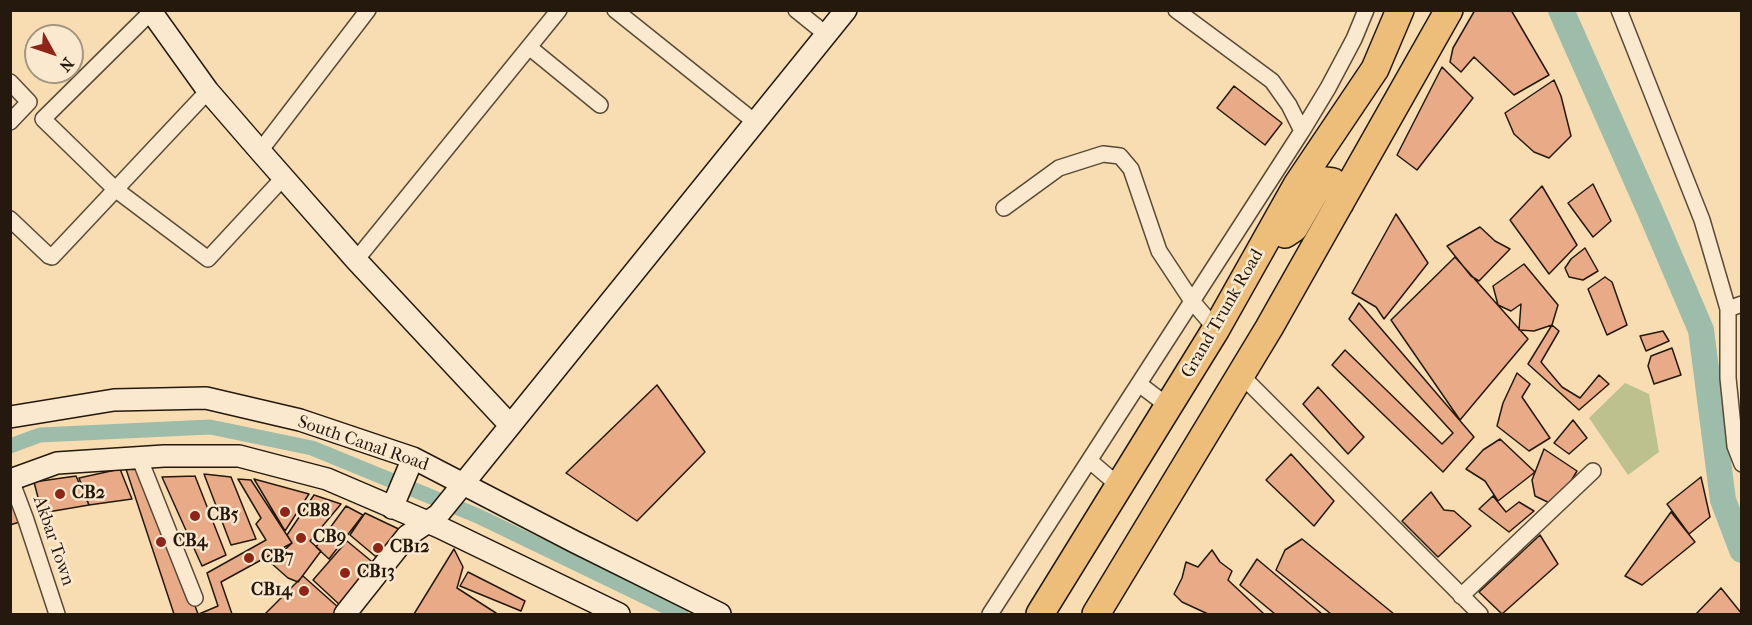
<!DOCTYPE html>
<style>
body{margin:0}
#map{position:relative;width:1752px;height:625px;overflow:hidden;background:#f8ddb3;font-family:"IM FELL French Canon",serif}
canvas{display:block}
.frame{position:absolute;inset:0;border:12px solid #24190c;pointer-events:none}
.north{position:absolute;left:24px;top:24px;width:60px;height:60px;box-sizing:border-box;background:#fae9ce;border:2px solid #a49680;border-radius:50%;rotate:130deg;font-size:16px;font-weight:700;line-height:24px;text-align:center;color:#24190c}
.north::after{content:'';display:block;margin:auto;width:21px;height:27px;background:#8f2418;clip-path:polygon(50% 0,100% 100%,50% 72%,0 100%)}
</style>
<div id="map">
<canvas width="1752" height="625"></canvas>
<div class="frame"></div>
<div class="north">N</div>
</div>
<script>
const ctx = document.querySelector('canvas').getContext('2d');
ctx.lineJoin = 'round';
function paint(path, color) { ctx.fillStyle = color; ctx.fill(path, 'evenodd'); }
const shape = rows => new Path2D(rows.map(r => 'M' + r).join(''));
function strokePath(path, color, width, dash) { ctx.strokeStyle = color; ctx.lineWidth = width; ctx.lineCap = dash ? 'butt' : 'round'; ctx.setLineDash(dash || []); ctx.stroke(path); }
function write(font, color, halo, rows, align = 'center') {
  ctx.font = font + ' "IM FELL French Canon",serif'; ctx.lineWidth = 5; ctx.setLineDash([]); ctx.textBaseline = 'middle'; ctx.strokeStyle = halo; ctx.fillStyle = color; for (const [text, x, y, turn = 0] of rows) {
    ctx.save(); ctx.translate(x, y); ctx.rotate((+turn || 0) * Math.PI / 180); ctx.textAlign = isNaN(turn) ? turn : align; if (halo) ctx.strokeText(text, 0, 0); ctx.fillText(text, 0, 0); ctx.restore();
  }
}
const green = shape([
 [1625,383,1649,394,1659,452,1628,475,1589,418]
]);
const canal = shape([
 [10,446,40,435,210,427,312,448,478,516,681,614]
]);
const river = shape([
 [1561,10,1651,213,1701,330,1723,500,1742,550]
]);
const building = shape([
 [1475,10,1511,10,1549,75,1514,95,1474,57,1461,72,1450,62,1453,48,1475,10],
 [1442,67,1473,98,1417,170,1397,155,1442,67],
 [1554,80,1561,96,1571,136,1549,158,1534,152,1514,134,1505,113,1554,80],
 [1234,86,1282,123,1265,145,1217,108,1234,86],
 [1593,184,1611,221,1593,237,1568,203,1593,184],
 [1542,186,1577,245,1549,274,1510,220,1542,186],
 [1396,214,1428,263,1384,319,1376,307,1352,293,1396,214],
 [1480,227,1495,241,1510,249,1479,281,1471,276,1447,246,1480,227],
 [1585,248,1598,271,1583,280,1569,277,1565,268,1571,259,1585,248],
 [1455,257,1528,339,1460,420,1391,320,1455,257],
 [1524,264,1558,305,1552,325,1534,331,1519,330,1521,304,1511,311,1498,305,1493,286,1524,264],
 [1605,277,1612,282,1627,325,1607,335,1588,289,1605,277],
 [1359,303,1474,437,1443,472,1332,365,1345,350,1442,444,1453,433,1349,319,1359,303],
 [1552,325,1559,331,1541,362,1562,387,1580,398,1599,375,1609,384,1579,410,1528,364,1552,325],
 [1663,331,1669,341,1646,351,1640,336,1663,331],
 [1672,348,1681,375,1654,384,1648,366,1651,356,1672,348],
 [1517,373,1530,384,1522,397,1550,438,1529,451,1497,426,1503,403,1517,373],
 [657,385,705,452,637,521,566,473,657,385],
 [1318,387,1364,437,1348,454,1303,404,1318,387],
 [1573,420,1587,438,1569,454,1554,443,1573,420],
 [1500,439,1535,472,1498,501,1485,481,1466,469,1483,450,1500,439],
 [1544,449,1577,471,1556,506,1535,496,1532,480,1544,449],
 [1291,454,1334,501,1314,526,1266,480,1291,454],
 [120,469,132,499,89,505,79,478,120,469],
 [126,469,145,470,198,614,174,614,126,469],
 [204,474,231,477,256,539,231,545,204,474],
 [76,476,89,505,42,513,34,482,76,476],
 [195,476,226,555,202,566,162,477,195,476],
 [1701,477,1710,517,1689,534,1667,504,1701,477],
 [238,479,251,480,292,543,221,582,232,614,199,614,218,606,207,573,266,540,256,524,261,518,238,479],
 [254,479,309,494,285,531,254,479],
 [10,492,26,520,10,525,10,492],
 [1431,492,1444,510,1454,511,1471,526,1438,557,1402,521,1431,492],
 [314,495,341,504,310,541,321,551,298,582,288,578,271,563,292,543,287,535,314,495],
 [1493,496,1506,512,1519,502,1534,511,1509,532,1479,509,1493,496],
 [346,506,363,515,329,559,316,547,346,506],
 [1671,512,1695,542,1642,585,1625,576,1671,512],
 [365,513,405,532,381,561,350,535,365,513],
 [1540,535,1558,564,1502,614,1479,592,1540,535],
 [1302,539,1394,614,1331,614,1276,570,1285,550,1302,539],
 [347,541,376,565,341,606,313,580,347,541],
 [454,549,463,567,457,588,496,613,495,614,414,614,454,549],
 [1212,550,1220,562,1232,571,1228,580,1264,614,1208,614,1182,602,1174,594,1182,578,1186,562,1198,567,1212,550],
 [1257,559,1322,614,1275,614,1240,585,1257,559],
 [468,572,525,601,521,611,460,586,468,572],
 [303,576,339,608,334,614,265,614,303,576],
 [1721,588,1742,614,1696,614,1721,588]
]);
const street = shape([
 [615,10,755,122],
 [796,10,827,35],
 [1176,10,1272,81,1289,105,1302,131],
 [1619,10,1702,220,1728,309,1728,378,1735,446,1742,464],
 [151,12,43,119,115,189,208,259,284,177],
 [529,47,600,105],
 [10,82,29,102,10,122],
 [260,151,368,10],
 [1004,208,1059,168,1103,154,1120,156,1131,169,1159,251,1192,301,1216,329],
 [10,219,49,256,52,257,208,91],
 [356,260,559,10],
 [1728,309,1742,304],
 [1240,374,1480,614],
 [1139,384,1168,406],
 [139,457,195,598],
 [1090,461,1118,485],
 [11,480,26,520,57,614],
 [1461,596,1593,471],
 [990,614,1302,131,1328,88,1354,39,1366,10]
]);
const secondary = shape([
 [150,10,208,91,260,151,356,260,510,425],
 [10,417,114,400,206,398,300,420,413,458,575,542,720,614],
 [10,480,57,463,164,456,239,456,327,479,439,527,619,614],
 [392,508,413,458],
 [345,614,407,536,438,515,846,10]
]);
const highway = shape([
 [1285,234,1294,228,1316,190,1325,181,1333,182,1339,188,1340,203],
 [1040,614,1216,329,1297,185,1375,69,1400,10],
 [1096,614,1269,328,1449,10]
]);
const markers = [
 [60,494,6,"#8f2418"],
 [285,512,6,"#8f2418"],
 [195,516,6,"#8f2418"],
 [301,538,6,"#8f2418"],
 [161,542,6,"#8f2418"],
 [378,548,6,"#8f2418"],
 [249,558,6,"#8f2418"],
 [345,573,6,"#8f2418"],
 [304,591,6,"#8f2418"]
];
const streetNames = [
 ["Grand Trunk Road",1223,314,-60],
 ["South Canal Road",363,444,19],
 ["Akbar Town",53,541,71]
];
const poiNames = [
 ["CB2",72,494],
 ["CB8",297,512],
 ["CB5",207,516],
 ["CB9",313,538],
 ["CB4",173,542],
 ["CB12",390,548],
 ["CB7",261,558],
 ["CB13",357,573],
 ["CB14",292,591,"right"]
];
paint(green, '#bcc18d');
strokePath(canal, '#9dbcaa', 15);
strokePath(river, '#9dbcaa', 26);
paint(building, '#e9aa88');
strokePath(building, '#24190c', 1.5);
strokePath(street, '#594a36', 18);
strokePath(secondary, '#24190c', 24);
strokePath(highway, '#24190c', 30);
strokePath(street, '#fae9ce', 15);
strokePath(secondary, '#fae9ce', 21);
strokePath(highway, '#ecbe7a', 27);
for (const [x, y, r, color] of markers) { const dot = new Path2D(); dot.arc(x, y, r, 0, 2 * Math.PI); ctx.fillStyle = color; ctx.fill(dot); strokePath(dot, '#fae9ce', 2); }
write('18px', '#24190c', '#fae9ce', streetNames);
write('bold 18px', '#24190c', '#fae9ce', poiNames, 'left');
</script>
